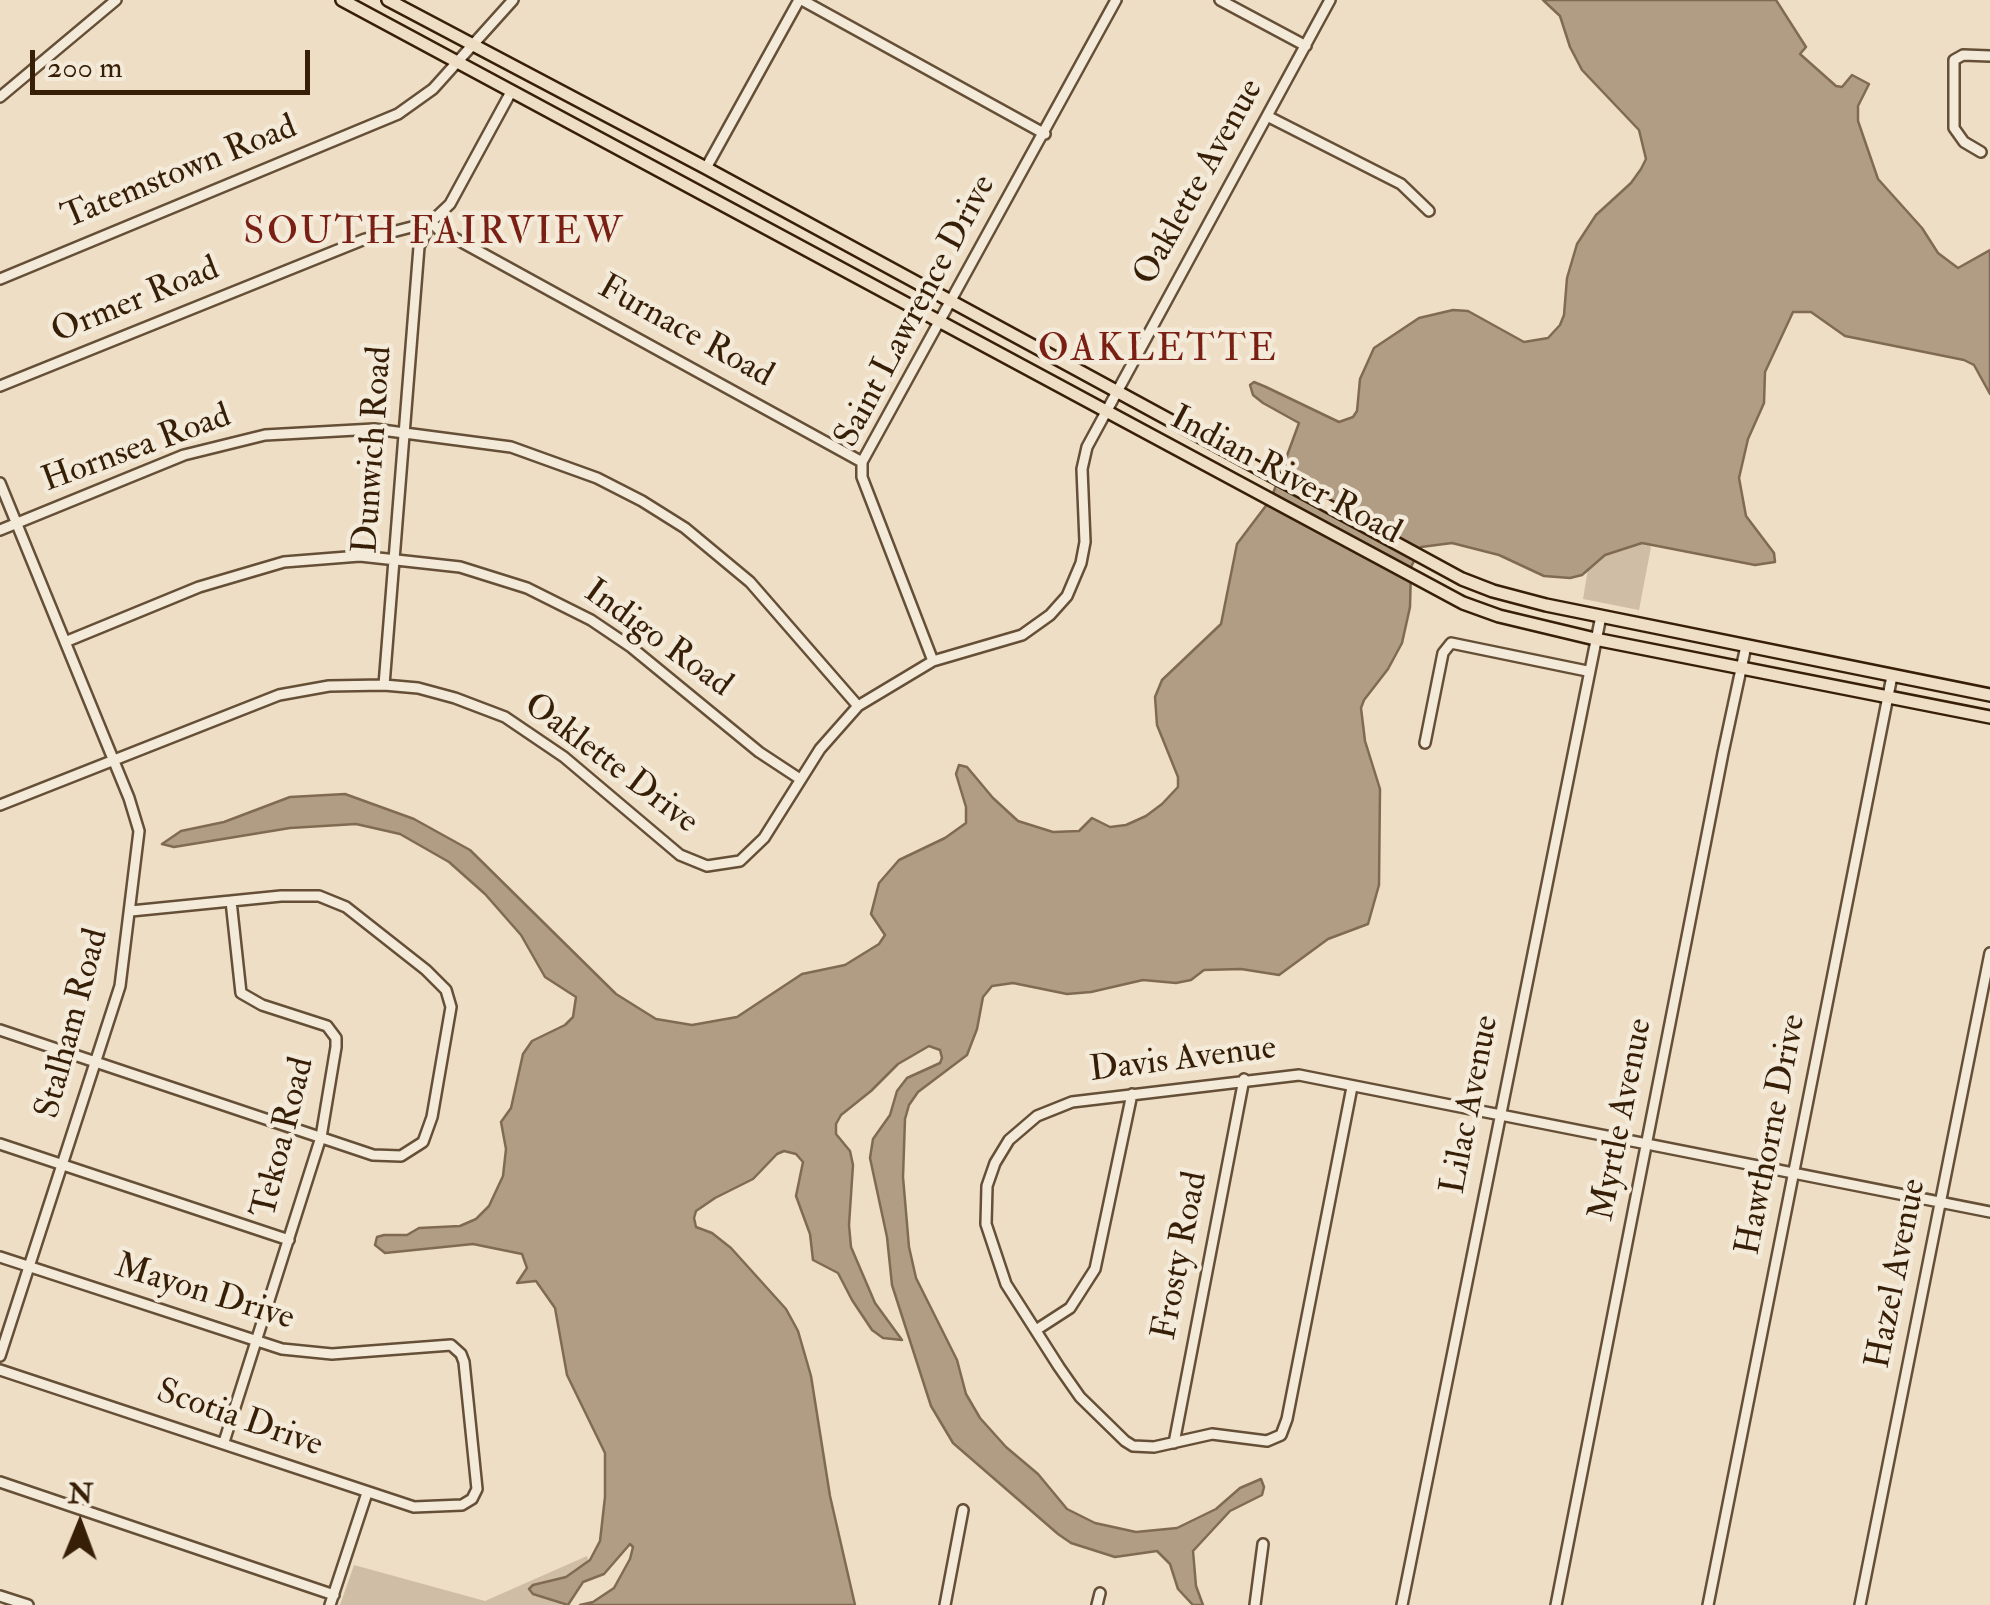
<!DOCTYPE html>
<style>
body{margin:0}
#map{position:relative;width:1990px;height:1605px;overflow:hidden;background:#eedec5;font-family:"IM FELL Double Pica",serif}
canvas{display:block}
.north{position:absolute;left:30px;top:1475px;width:100px;height:100px;-webkit-text-stroke:8px #f4ead9;paint-order:stroke;rotate:1deg;font-size:28px;font-weight:700;line-height:40px;text-align:center;color:#371f07}
.north::after{content:'';display:block;margin:auto;width:35px;height:45px;background:#371f07;clip-path:polygon(50% 0,100% 100%,50% 72%,0 100%)}
.scale{position:absolute;left:30px;top:50px;width:280px;height:45px;box-sizing:border-box;border:5px solid #371f07;border-top:0;padding-left:12px;font-size:30px;line-height:35px;white-space:nowrap;color:#371f07;-webkit-text-stroke:8px #f4ead9;paint-order:stroke}
</style>
<div id="map">
<canvas width="1990" height="1605"></canvas>
<div class="north">N</div>
<div class="scale">200 m</div>
</div>
<script>
const ctx = document.querySelector('canvas').getContext('2d');
ctx.lineJoin = 'round';
function paint(path, color) { ctx.fillStyle = color; ctx.fill(path, 'evenodd'); }
const shape = rows => new Path2D(rows.map(r => 'M' + r).join(''));
function strokePath(path, color, width, dash) { ctx.strokeStyle = color; ctx.lineWidth = width; ctx.lineCap = dash ? 'butt' : 'round'; ctx.setLineDash(dash || []); ctx.stroke(path); }
function write(font, color, halo, rows, align = 'center') {
  ctx.font = font + ' "IM FELL Double Pica",serif'; ctx.lineWidth = 9; ctx.setLineDash([]); ctx.textBaseline = 'middle'; ctx.strokeStyle = halo; ctx.fillStyle = color; for (const [text, x, y, turn = 0] of rows) {
    ctx.save(); ctx.translate(x, y); ctx.rotate((+turn || 0) * Math.PI / 180); ctx.textAlign = isNaN(turn) ? turn : align; if (halo) ctx.strokeText(text, 0, 0); ctx.fillText(text, 0, 0); ctx.restore();
  }
}
const green = shape([
 [1626,516,1651,547,1639,610,1583,599,1594,532,1632,529,1647,548],
 [587,1556,588,1559,561,1605,340,1605,354,1565,485,1601]
]);
const water = shape([
 [1543,0,1776,0,1806,47,1800,54,1836,86,1842,87,1852,75,1869,84,1858,106,1858,121,1878,179,1922,228,1938,253,1958,268,1990,250,1990,394,1974,365,1964,360,1845,336,1811,312,1793,312,1765,372,1764,403,1748,439,1739,478,1746,516,1774,553,1775,562,1755,565,1642,543,1605,555,1582,575,1570,578,1544,576,1499,555,1452,543,1421,547,1411,567,1410,607,1402,643,1388,669,1364,700,1361,708,1365,741,1380,789,1379,885,1368,924,1328,939,1279,975,1241,969,1204,970,1191,980,1176,983,1143,980,1091,992,1067,994,1013,983,992,986,983,997,977,1029,967,1055,918,1092,909,1105,905,1119,903,1177,909,1247,916,1278,957,1360,966,1394,980,1418,1006,1447,1038,1474,1067,1509,1095,1523,1136,1532,1177,1528,1216,1509,1240,1488,1261,1479,1264,1487,1262,1495,1230,1511,1193,1551,1196,1586,1203,1605,1193,1605,1178,1589,1170,1564,1157,1551,1115,1557,1071,1543,1058,1534,953,1443,931,1406,892,1285,887,1237,870,1158,873,1139,890,1115,897,1091,907,1078,940,1063,942,1058,940,1050,929,1046,898,1064,871,1091,841,1115,836,1124,836,1134,850,1151,853,1165,849,1225,851,1247,875,1303,902,1340,883,1338,872,1330,852,1300,838,1273,813,1260,810,1234,796,1196,803,1162,796,1154,784,1151,777,1154,753,1179,715,1198,696,1211,694,1218,696,1227,712,1233,731,1248,786,1309,798,1331,811,1376,830,1496,855,1605,580,1605,593,1602,614,1588,630,1559,633,1547,630,1544,604,1574,583,1582,568,1605,533,1594,529,1589,533,1585,566,1577,590,1560,600,1541,605,1497,605,1453,567,1375,555,1308,536,1281,517,1283,527,1268,522,1254,473,1244,385,1253,375,1245,377,1237,384,1235,407,1235,419,1228,460,1226,476,1219,489,1206,503,1176,506,1149,501,1122,511,1108,523,1054,532,1041,565,1025,573,1017,576,997,545,977,521,935,485,894,449,862,400,834,356,824,290,828,174,847,162,844,181,831,224,822,290,797,345,794,414,819,470,850,616,994,656,1019,692,1025,737,1017,802,974,845,965,879,944,885,935,871,914,879,883,899,860,945,838,966,823,966,807,956,774,959,765,967,767,993,798,1018,821,1053,832,1079,831,1092,818,1110,827,1126,825,1146,816,1162,804,1178,787,1178,777,1157,725,1155,697,1162,680,1221,624,1237,544,1271,499,1299,423,1263,403,1253,395,1250,385,1254,382,1266,387,1339,422,1353,417,1357,411,1360,379,1374,348,1419,318,1453,310,1468,311,1524,342,1548,338,1560,325,1564,315,1567,278,1577,244,1596,215,1631,183,1641,169,1646,159,1639,130,1582,70,1570,47,1560,16,1543,0]
]);
const minor = shape([
 [802,0,1045,134],
 [1220,0,1306,46],
 [0,97,116,0],
 [1269,117,1401,184,1429,211],
 [1981,152,1964,142,1954,128,1954,60,1963,55,1990,56],
 [706,168,799,0],
 [0,279,398,114,433,89,513,0],
 [0,386,365,239,431,222,450,204,511,92],
 [0,483,129,798,139,831,120,986,0,1356],
 [0,530,184,455,265,435,374,429,511,447,597,478,642,501,685,528,750,582,858,706],
 [65,642,199,587,284,562,360,556,460,567,527,588,591,620,631,647,759,752,800,779],
 [933,661,862,477,862,462,1116,0],
 [384,685,419,247,431,222,438,229,862,462],
 [1425,743,1443,653,1451,643,1587,671],
 [0,805,279,695,329,686,384,685,418,688,455,698,505,717,564,757,680,855,707,866,740,861,764,838,820,749,858,706,933,661,1022,635,1050,615,1067,596,1081,563,1085,542,1082,469,1087,447,1330,0],
 [0,1030,373,1155,401,1156,423,1142,432,1117,451,1007,446,990,426,970,346,907,319,896,281,896,131,911],
 [1352,1087,1287,1419,1281,1435,1267,1441,1212,1434,1154,1447,1133,1446,1125,1441,1080,1397,1059,1367,1006,1284,986,1224,987,1186,995,1163,1009,1140,1037,1116,1072,1102,1299,1075,1990,1212],
 [0,1144,289,1240],
 [0,1257,282,1349,332,1354,451,1345,461,1354,464,1362,477,1489,472,1499,462,1505,414,1507,0,1370],
 [1036,1330,1070,1308,1095,1269,1132,1094],
 [224,1442,321,1137,336,1047,336,1038,327,1026,262,1005,241,993,231,901],
 [1174,1443,1244,1079],
 [0,1482,334,1595],
 [0,1596,28,1605],
 [330,1605,367,1493],
 [945,1605,963,1510],
 [1097,1605,1100,1593],
 [1255,1605,1263,1544],
 [1402,1605,1601,616],
 [1556,1605,1723,753,1746,646],
 [1708,1605,1892,676],
 [1860,1605,1990,953]
]);
const major = shape([
 [342,0,1463,603,1499,616,1595,639,1990,717],
 [388,0,706,168,1462,579,1493,591,1546,605,1990,695]
]);
const streetNames = [
 ["Tatemstown Road",180,174,-22],
 ["Oaklette Avenue",1200,183,-61],
 ["Ormer Road",136,302,-22],
 ["Saint Lawrence Drive",917,312,-62],
 ["Furnace Road",685,333,29],
 ["Hornsea Road",137,450,-20],
 ["Dunwich Road",375,450,-86],
 ["Indian River Road",1285,477,28],
 ["Indigo Road",657,640,36],
 ["Oaklette Drive",610,765,37],
 ["Stalham Road",74,1024,-75],
 ["Davis Avenue",1183,1061,-7],
 ["Lilac Avenue",1472,1105,-79],
 ["Myrtle Avenue",1623,1120,-79],
 ["Hawthorne Drive",1773,1135,-79],
 ["Tekoa Road",285,1138,-76],
 ["Frosty Road",1182,1256,-79],
 ["Hazel Avenue",1898,1274,-79],
 ["Mayon Drive",204,1294,17],
 ["Scotia Drive",239,1420,19]
];
const neighbourhoodNames = [
 ["SOUTH FAIRVIEW",434,235],
 ["OAKLETTE",1158,352]
];
paint(green, '#cfbea5');
paint(water, '#b09d84');
strokePath(water, '#806b52', 2.5);
strokePath(minor, '#654f36', 14);
strokePath(major, '#371f07', 16);
strokePath(minor, '#f4ead9', 9);
strokePath(major, '#eedec5', 11);
write('35px', '#371f07', '#f4ead9', streetNames);
ctx.letterSpacing = '2.5px';
write('38px', '#7a1f14', '#f4ead9', neighbourhoodNames);
ctx.letterSpacing = '0px';
</script>
